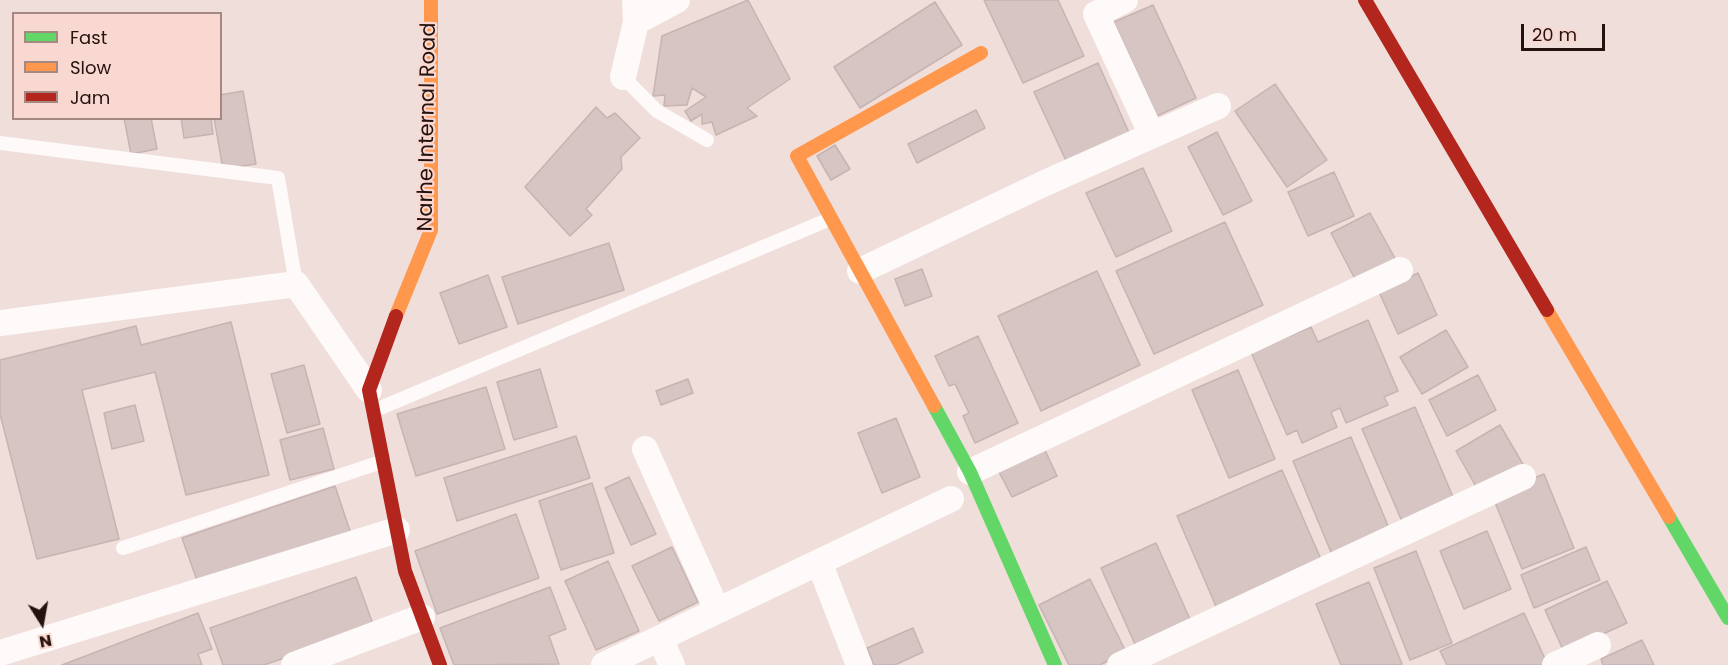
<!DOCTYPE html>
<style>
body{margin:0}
#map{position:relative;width:1728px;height:665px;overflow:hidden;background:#f0deda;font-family:Poppins,sans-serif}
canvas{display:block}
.legend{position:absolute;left:12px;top:12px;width:210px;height:108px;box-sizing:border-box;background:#f9d8d1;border:2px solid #a48983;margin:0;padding:8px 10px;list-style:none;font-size:18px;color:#24120e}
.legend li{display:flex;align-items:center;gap:12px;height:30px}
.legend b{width:30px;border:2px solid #a48983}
.north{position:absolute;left:12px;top:593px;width:60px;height:60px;-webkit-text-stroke:4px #f9d8d1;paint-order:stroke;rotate:169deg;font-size:16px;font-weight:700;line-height:24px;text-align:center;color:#24120e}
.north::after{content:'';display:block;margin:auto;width:21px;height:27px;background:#24120e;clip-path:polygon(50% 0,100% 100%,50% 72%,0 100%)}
.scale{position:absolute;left:1521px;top:24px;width:84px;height:27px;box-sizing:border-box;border:3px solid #24120e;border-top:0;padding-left:8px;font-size:18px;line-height:21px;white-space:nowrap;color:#24120e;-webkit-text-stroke:4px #f9d8d1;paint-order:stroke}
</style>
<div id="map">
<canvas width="1728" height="665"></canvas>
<ul class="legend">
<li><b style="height:8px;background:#63d668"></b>Fast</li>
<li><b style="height:8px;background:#ff974d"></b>Slow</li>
<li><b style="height:8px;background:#b3261e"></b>Jam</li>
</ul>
<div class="north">N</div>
<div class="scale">20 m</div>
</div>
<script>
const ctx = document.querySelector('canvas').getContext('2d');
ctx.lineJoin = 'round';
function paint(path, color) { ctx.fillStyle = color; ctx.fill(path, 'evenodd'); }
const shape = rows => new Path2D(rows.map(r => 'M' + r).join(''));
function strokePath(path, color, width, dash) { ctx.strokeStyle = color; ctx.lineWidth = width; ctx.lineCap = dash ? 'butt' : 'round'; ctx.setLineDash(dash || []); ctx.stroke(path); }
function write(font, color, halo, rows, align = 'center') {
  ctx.font = font + ' Poppins,sans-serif'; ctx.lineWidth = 4.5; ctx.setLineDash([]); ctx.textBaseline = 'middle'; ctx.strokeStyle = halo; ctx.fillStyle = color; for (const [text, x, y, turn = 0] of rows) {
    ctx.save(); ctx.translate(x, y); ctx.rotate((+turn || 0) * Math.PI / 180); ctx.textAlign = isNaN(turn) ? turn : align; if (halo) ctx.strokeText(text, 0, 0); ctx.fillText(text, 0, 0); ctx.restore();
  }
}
const building = shape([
 [748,0,790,79,747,108,757,116,716,135,712,122,702,124,702,114,691,121,685,111,706,97,692,88,687,105,664,106,665,95,653,96,662,36,748,0],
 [984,0,1058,0,1084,56,1023,83,984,0],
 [935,2,962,45,860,108,834,67,935,2],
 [1153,5,1196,98,1157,116,1114,22,1153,5],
 [1098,63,1131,137,1068,165,1034,92,1098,63],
 [1275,84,1327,160,1287,187,1235,111,1275,84],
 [243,91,256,164,223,169,214,118,220,118,220,95,243,91],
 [596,107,607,118,615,113,640,138,621,157,622,169,586,209,592,215,570,236,525,187,596,107],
 [976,110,985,128,917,163,908,144,976,110],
 [124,118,151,118,157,149,131,154,124,118],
 [181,118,211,118,213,134,184,138,181,118],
 [1217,132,1252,201,1223,215,1188,147,1217,132],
 [835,145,850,169,831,180,817,156,835,145],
 [1143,168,1172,231,1116,257,1086,193,1143,168],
 [1334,172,1354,216,1308,236,1288,192,1334,172],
 [1370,213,1396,260,1356,281,1331,233,1370,213],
 [1225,222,1263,305,1154,354,1116,271,1225,222],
 [609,243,624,290,518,324,502,277,609,243],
 [922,269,932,296,905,306,895,279,922,269],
 [1097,271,1140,365,1041,411,998,316,1097,271],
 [1418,273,1437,315,1398,334,1379,292,1418,273],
 [488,275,507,327,459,344,440,293,488,275],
 [1368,320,1398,391,1384,397,1388,405,1346,423,1340,408,1331,412,1337,427,1302,443,1297,430,1287,435,1251,352,1311,327,1318,342,1368,320],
 [231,322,269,475,186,495,155,372,82,390,119,539,37,559,0,414,0,360,136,326,141,345,231,322],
 [1446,330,1468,367,1422,394,1400,357,1446,330],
 [978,336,1018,423,975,443,963,416,969,413,955,384,949,386,935,356,978,336],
 [304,365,320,424,287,433,271,374,304,365],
 [540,369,557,427,514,440,497,382,540,369],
 [1238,370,1275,459,1229,478,1192,390,1238,370],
 [1478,375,1496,410,1447,436,1429,400,1478,375],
 [688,379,693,393,661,405,656,391,688,379],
 [486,387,505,449,416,476,397,414,486,387],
 [135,405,144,441,112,449,104,413,135,405],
 [1415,407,1456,504,1404,526,1362,429,1415,407],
 [896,418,920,477,882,493,858,433,896,418],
 [1500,425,1524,466,1479,492,1456,451,1500,425],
 [323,428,334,469,290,480,280,440,323,428],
 [576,436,590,478,457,521,444,478,576,436],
 [1351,437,1391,533,1333,557,1293,461,1351,437],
 [1044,448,1057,476,1012,497,998,470,1044,448],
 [1282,470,1324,566,1218,611,1177,516,1282,470],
 [1544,474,1574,548,1522,569,1492,495,1544,474],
 [629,477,656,534,631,545,605,488,629,477],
 [592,483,614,553,561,570,539,501,592,483],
 [335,486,351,534,199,586,182,538,335,486],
 [516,514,539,578,437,614,415,551,516,514],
 [1487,531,1511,589,1464,609,1440,551,1487,531],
 [1156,543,1193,626,1138,651,1101,568,1156,543],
 [672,547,698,602,659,621,632,566,672,547],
 [1586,547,1600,580,1534,608,1521,575,1586,547],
 [1416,551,1452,643,1410,660,1374,568,1416,551],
 [608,561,639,631,596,650,565,581,608,561],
 [356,577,374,627,264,665,223,665,210,628,356,577],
 [1090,579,1126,652,1100,665,1069,665,1039,605,1090,579],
 [1607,581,1627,623,1564,652,1545,610,1607,581],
 [1369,582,1402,664,1398,665,1341,665,1316,604,1369,582],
 [550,587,566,629,549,636,559,664,454,665,440,628,550,587],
 [198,613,212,649,198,654,202,665,62,665,198,613],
 [1524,613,1548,665,1447,665,1440,651,1524,613],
 [913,628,923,652,895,665,874,665,867,648,913,628],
 [1642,640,1654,665,1603,665,1601,659,1642,640]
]);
const lane = shape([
 [623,77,657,111,707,140],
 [0,143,278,178,296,284],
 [373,411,830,219],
 [123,548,384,461]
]);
const street = shape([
 [1125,0,1096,14,1152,135],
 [636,22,677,0],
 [623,77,636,22,635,0],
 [860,271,1045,183,1218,106],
 [0,323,296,284,369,390],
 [645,449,717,610],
 [970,472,1400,270],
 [819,562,859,665],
 [660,639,672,665],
 [0,653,397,530],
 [294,665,422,617],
 [604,665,951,499],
 [1120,665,1523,477],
 [1555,665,1598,645]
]);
const fast = shape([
 [934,406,970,472,1055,665],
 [1669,517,1728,618]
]);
const slow = shape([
 [1547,310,1669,517],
 [396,316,431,230,431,0],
 [934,406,797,156,981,53]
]);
const jam = shape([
 [1365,0,1547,310],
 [396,316,369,390,405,571,440,665]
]);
const streetNames = [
 ["Narhe Internal Road",428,127,-89]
];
paint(building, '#d7c5c4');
strokePath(building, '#c5b4b2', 1.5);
strokePath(lane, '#fdfaf9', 14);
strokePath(street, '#fdfaf9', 26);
strokePath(fast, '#63d668', 14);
strokePath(slow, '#ff974d', 14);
strokePath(jam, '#b3261e', 14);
write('21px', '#24120e', '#f9d8d1', streetNames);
</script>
